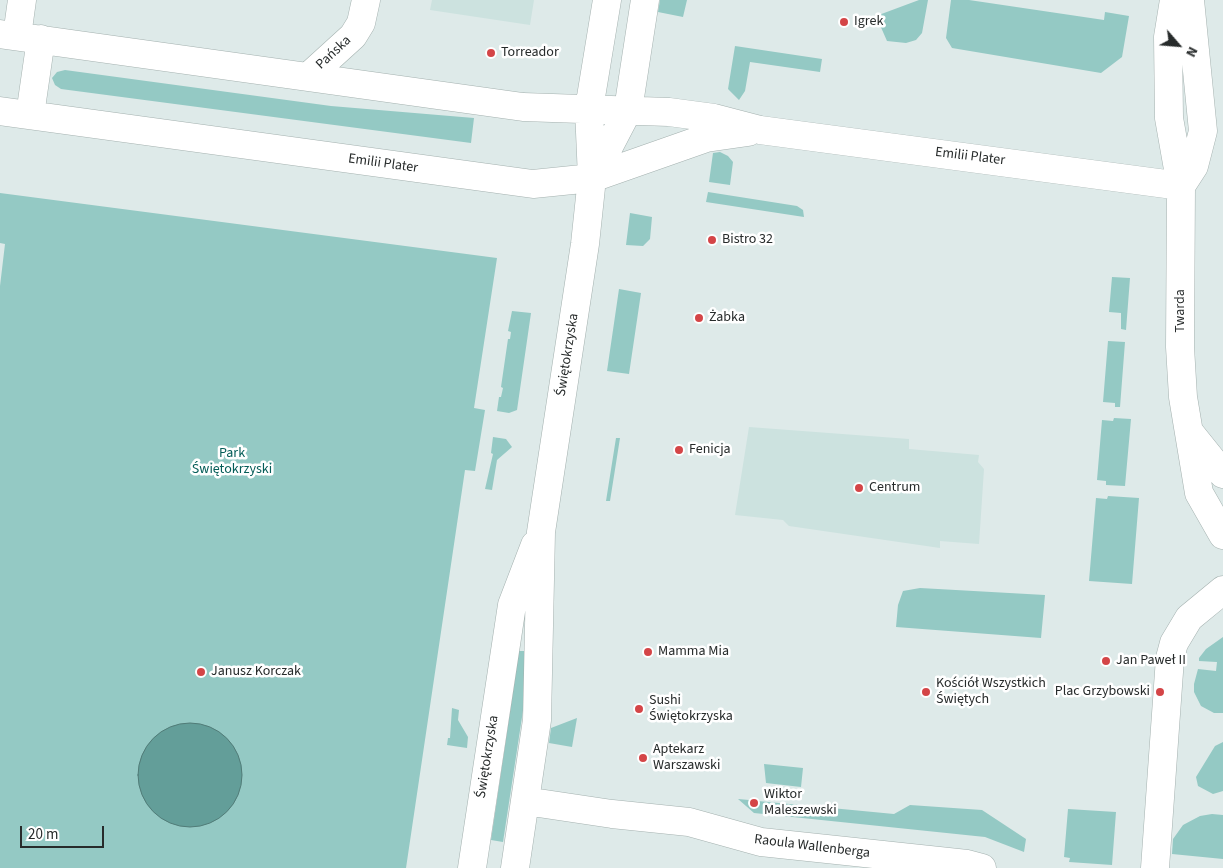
<!DOCTYPE html>
<meta charset="utf-8">
<style>
body{margin:0}
#map{position:relative;width:1223px;height:868px;overflow:hidden;background:#deeae9;font-family:"Source Sans 3",sans-serif}
canvas{display:block}
.north{position:absolute;left:1153px;top:20px;width:50px;height:50px;-webkit-text-stroke:4px #fff;paint-order:stroke;rotate:117deg;font-size:14px;font-weight:700;line-height:20px;text-align:center;color:#272b2b}
.north::after{content:'';display:block;margin:auto;width:18px;height:22px;background:#272b2b;clip-path:polygon(50% 0,100% 100%,50% 72%,0 100%)}
.scale{position:absolute;left:20px;top:826px;width:84px;height:22px;box-sizing:border-box;border:2px solid #272b2b;border-top:0;padding-left:6px;font-size:15px;line-height:18px;white-space:nowrap;color:#272b2b;-webkit-text-stroke:4px #fff;paint-order:stroke}
</style>
<div id="map">
<canvas width="1223" height="868"></canvas>
<div class="north">N</div>
<div class="scale">20 m</div>
</div>
<script>
const ctx = document.querySelector('canvas').getContext('2d');
ctx.lineJoin = 'round';
function paint(path, color) { ctx.fillStyle = color; ctx.fill(path, 'evenodd'); }
const shape = rows => new Path2D(rows.map(r => 'M' + r).join(''));
function strokePath(path, color, width, dash) { ctx.strokeStyle = color; ctx.lineWidth = width; ctx.lineCap = dash ? 'butt' : 'round'; ctx.setLineDash(dash || []); ctx.stroke(path); }
function write(font, color, halo, rows, align = 'center') {
  ctx.font = font + ' "Source Sans 3",sans-serif'; ctx.lineWidth = 5; ctx.setLineDash([]); ctx.textBaseline = 'middle'; ctx.strokeStyle = halo; ctx.fillStyle = color; for (const [text, x, y, turn = 0] of rows) {
    ctx.save(); ctx.translate(x, y); ctx.rotate((+turn || 0) * Math.PI / 180); ctx.textAlign = isNaN(turn) ? turn : align; if (halo) ctx.strokeText(text, 0, 0); ctx.fillText(text, 0, 0); ctx.restore();
  }
}
const built = shape([
 [432,0,534,0,530,25,430,10],
 [749,427,909,439,909,449,979,455,978,462,984,469,979,544,940,541,940,548,789,526,783,520,735,515]
]);
const green = shape([
 [660,0,687,0,683,17,658,12],
 [919,0,928,0,922,33,916,40,906,43,887,41,876,16],
 [951,0,969,0,1104,20,1105,12,1129,16,1122,57,1101,73,952,48,946,38],
 [735,46,822,59,820,72,750,62,745,91,739,100,728,89],
 [65,70,331,106,474,118,471,143,61,89,55,85,52,78,57,72],
 [720,152,728,156,733,162,730,185,709,182,713,153],
 [708,192,797,206,803,210,804,217,706,202],
 [0,193,497,258,474,408,485,410,475,471,465,470,406,868,0,868,0,286,5,244,0,243],
 [630,213,652,217,650,239,643,246,626,245],
 [1112,277,1130,278,1126,330,1121,329,1121,313,1109,312],
 [619,289,641,293,629,374,607,371],
 [512,311,531,313,517,410,509,413,497,411,499,397,501,397,503,388,501,387,508,339,510,339,511,332,508,331],
 [1108,341,1125,342,1120,407,1115,407,1115,403,1103,402],
 [1114,418,1131,419,1125,486,1106,485,1106,481,1097,480,1102,420,1113,421],
 [493,437,506,439,512,447,497,460,492,490,485,489,493,454,491,453],
 [616,438,620,438,610,501,606,501],
 [1108,496,1139,498,1132,584,1089,581,1096,498,1107,499],
 [920,588,1045,595,1041,638,896,627,898,605,903,591],
 [1223,637,1223,713,1214,713,1201,706,1194,692,1194,684,1198,669,1216,671,1217,662,1199,661,1199,658,1206,649],
 [519,651,526,651,524,704,503,842,491,840],
 [452,708,459,710,458,720,468,737,467,748,447,745,448,738,450,738],
 [577,718,572,747,549,743,551,728],
 [1223,742,1223,791,1213,794,1198,786,1196,777,1215,746],
 [764,764,803,768,801,787,766,783],
 [738,799,749,800,749,806,758,807,758,801,894,814,910,805,982,810,1026,839,1024,852,985,837,754,813],
 [1068,809,1116,812,1112,865,1069,862,1070,858,1064,857],
 [1212,814,1223,815,1223,859,1172,854,1173,839,1183,825,1200,816]
]);
const water = shape([
 '138 775a52 52 0 1 1 104 0a52 52 0 1 1-104 0Z'
]);
const minor = shape([
 [1174,0,1168,37,1169,118,1181,186,1180,347,1183,397,1199,493,1223,535],
 [0,34,523,107,669,112,714,118,760,130,1181,186],
 [17,36,22,0],
 [309,76,353,36,361,23,366,0],
 [0,111,533,184,592,178,706,138,748,132],
 [30,115,41,39],
 [593,177,628,110,645,0],
 [1181,186,1194,166,1203,131,1190,0],
 [1191,434,1223,474],
 [525,801,612,814,689,822,761,842,967,864,982,868],
 [472,868,512,605,535,545],
 [515,868,537,720,541,532,585,244,592,178,589,109,607,0],
 [1155,868,1170,658,1174,643,1189,618,1223,590]
]);
const markers = [
 [844,22,5,"#d44547"],
 [491,53,5,"#d44547"],
 [712,240,5,"#d44547"],
 [699,318,5,"#d44547"],
 [679,450,5,"#d44547"],
 [859,488,5,"#d44547"],
 [648,652,5,"#d44547"],
 [1106,661,5,"#d44547"],
 [201,672,5,"#d44547"],
 [926,692,5,"#d44547"],
 [1160,692,5,"#d44547"],
 [639,709,5,"#d44547"],
 [643,758,5,"#d44547"],
 [754,803,5,"#d44547"]
];
const poiNames = [
 ["Igrek",854,22],
 ["Torreador",501,53],
 ["Bistro 32",722,240],
 ["Żabka",709,318],
 ["Fenicja",689,450],
 ["Centrum",869,488],
 ["Mamma Mia",658,652],
 ["Jan Paweł II",1116,661],
 ["Janusz Korczak",211,672],
 ["Kościół Wszystkich",936,684],
 ["Świętych",936,700],
 ["Plac Grzybowski",1150,692,"right"],
 ["Sushi",649,701],
 ["Świętokrzyska",649,717],
 ["Aptekarz",653,750],
 ["Warszawski",653,766],
 ["Wiktor",764,795],
 ["Maleszewski",764,811]
];
const streetNames = [
 ["Pańska",334,53,-43],
 ["Emilii Plater",970,157,7],
 ["Emilii Plater",383,164,8],
 ["Twarda",1181,311,-90],
 ["Świętokrzyska",568,355,-81],
 ["Świętokrzyska",488,757,-81],
 ["Raoula Wallenberga",812,847,7]
];
const parkNames = [
 ["Park",232,454],
 ["Świętokrzyski",232,470]
];
paint(built, '#cce2df');
paint(green, '#94c9c4');
paint(water, '#639e99');
strokePath(water, '#517c78', 1);
strokePath(minor, '#a4b1af', 29);
strokePath(minor, '#fff', 28);
for (const [x, y, r, color] of markers) { const dot = new Path2D(); dot.arc(x, y, r, 0, 2 * Math.PI); ctx.fillStyle = color; ctx.fill(dot); strokePath(dot, '#fff', 2); }
write('14px', '#272b2b', '#fff', poiNames, 'left');
write('14px', '#272b2b', '#fff', streetNames);
write('14px', '#055d58', '#fff', parkNames);
</script>
